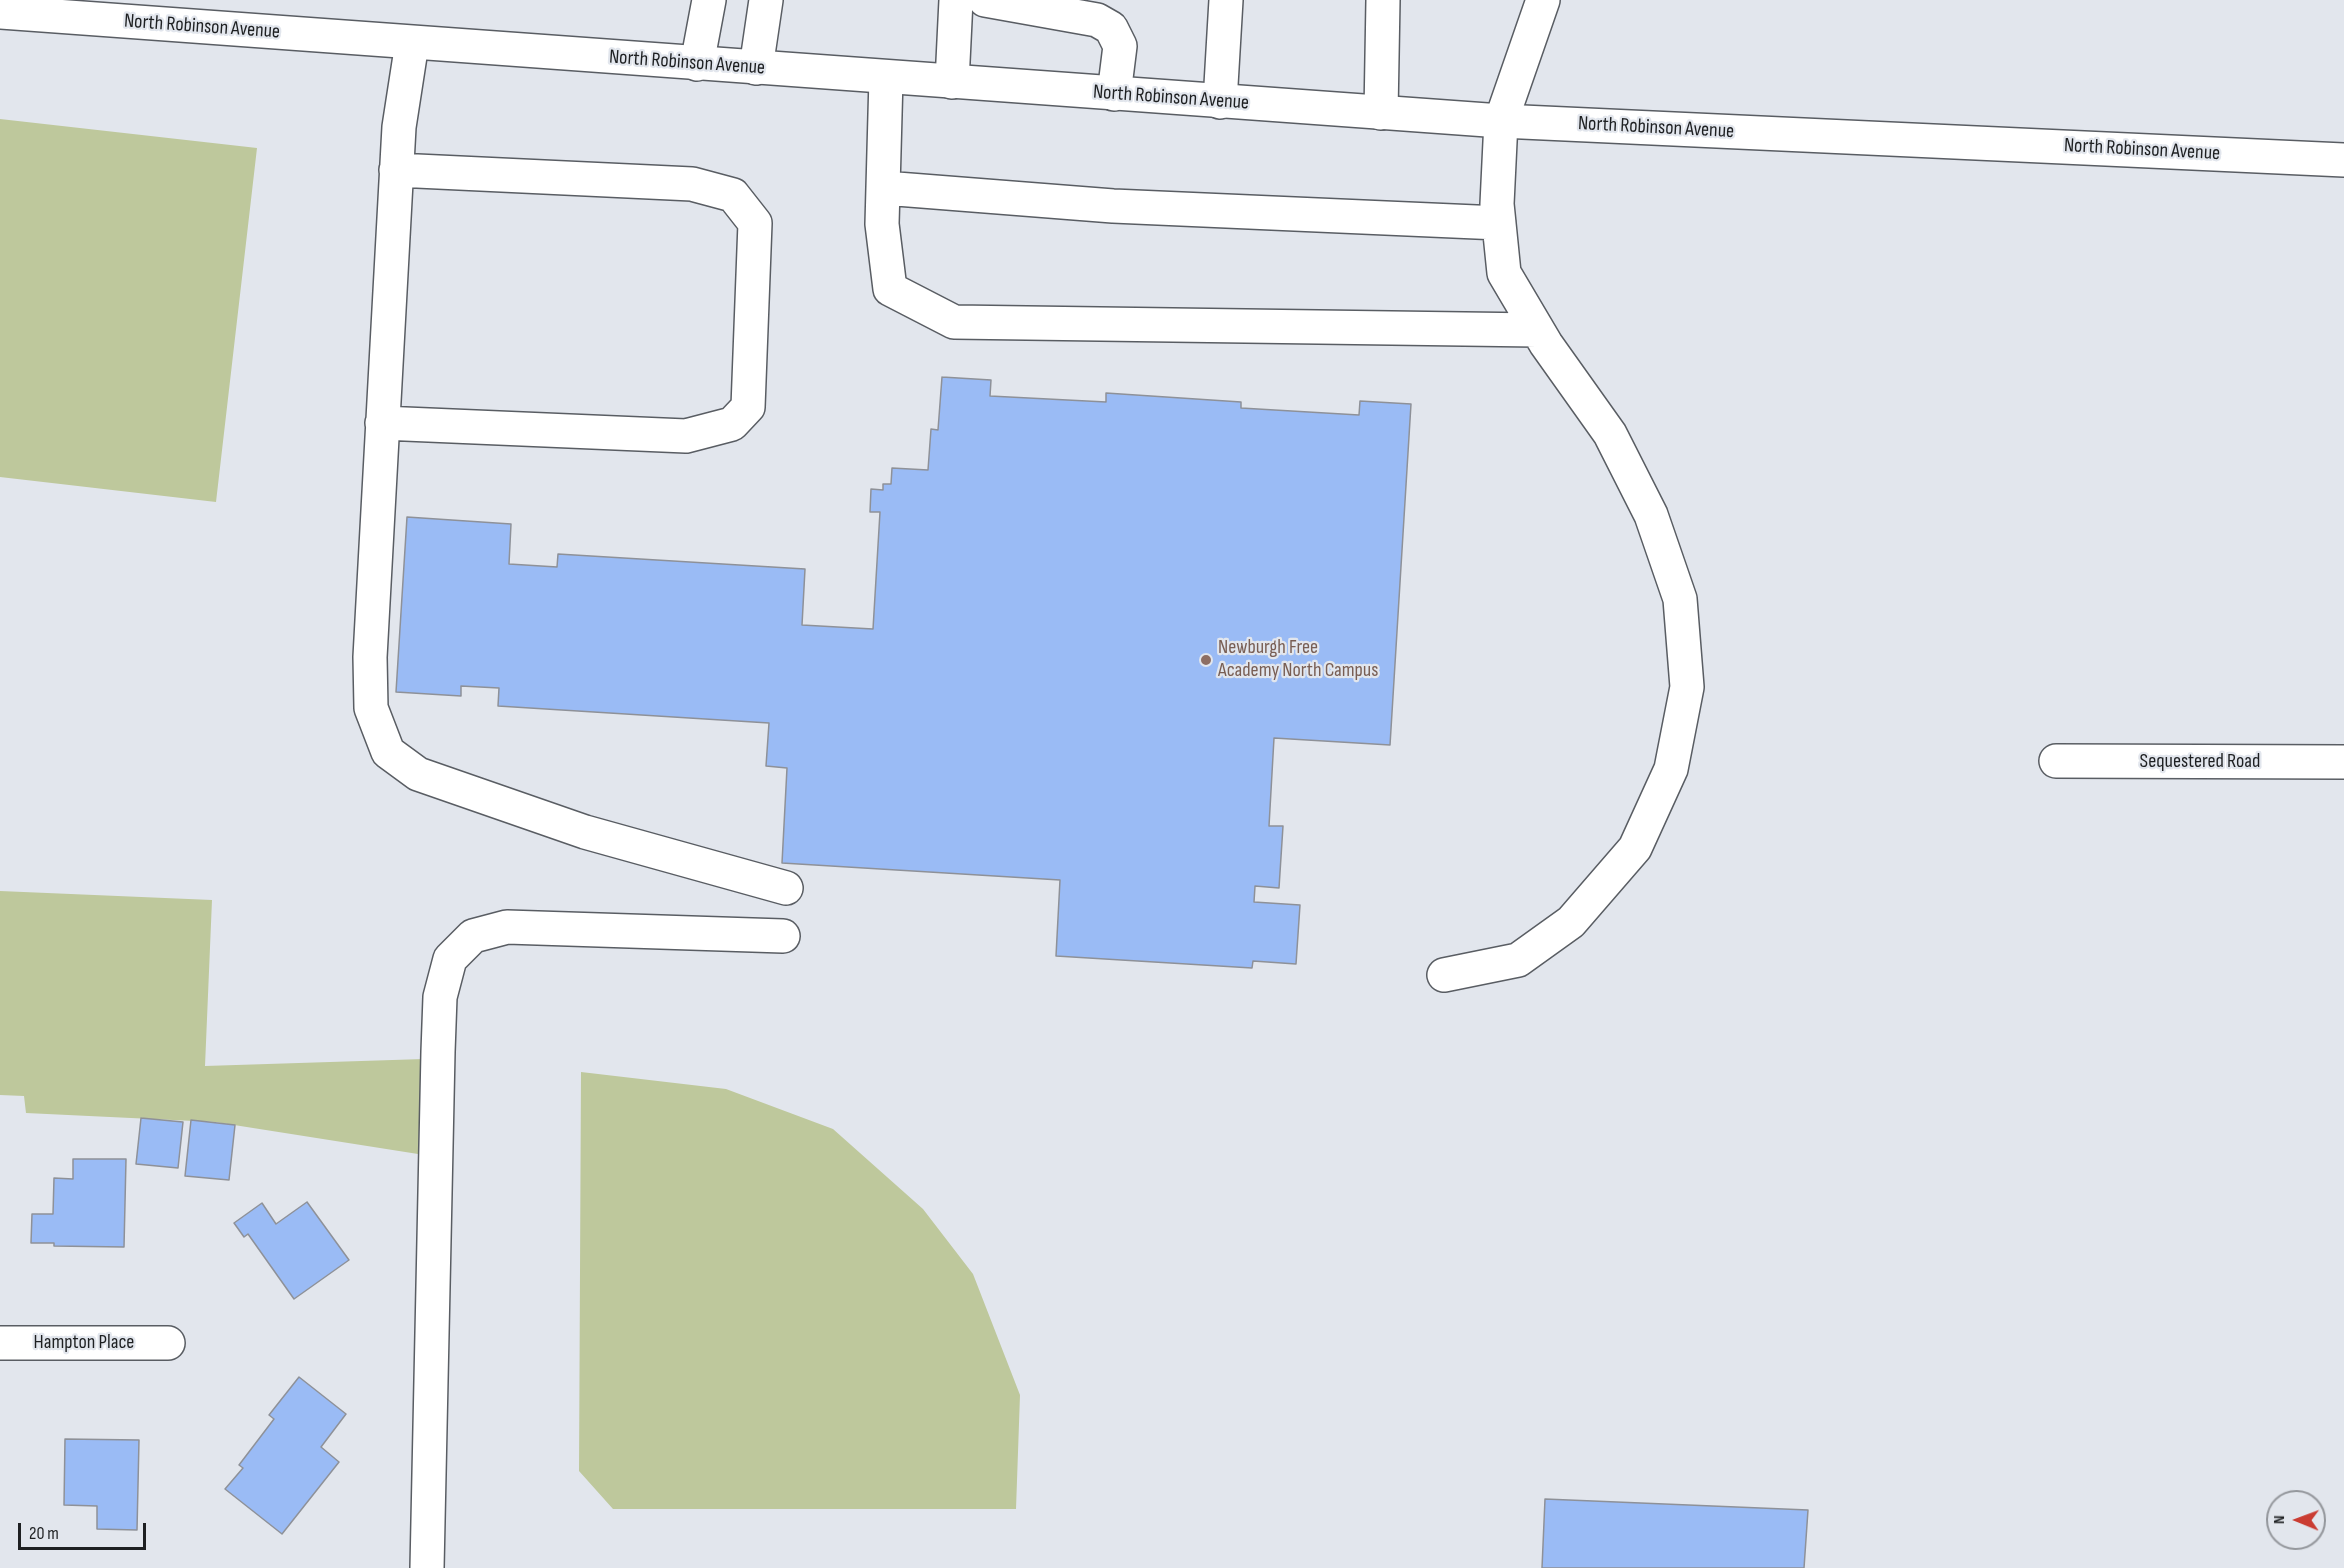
<!DOCTYPE html>
<style>
body{margin:0}
#map{position:relative;width:2344px;height:1568px;overflow:hidden;background:#e2e6ed;font-family:"Sofia Sans Condensed",sans-serif}
canvas{display:block}
.north{position:absolute;left:2266px;top:1490px;width:60px;height:60px;box-sizing:border-box;background:#e2e6ed;border:2px solid #94979c;border-radius:50%;rotate:271deg;font-size:16px;font-weight:700;line-height:24px;text-align:center;color:#1e2022}
.north::after{content:'';display:block;margin:auto;width:21px;height:27px;background:#ca3c32;clip-path:polygon(50% 0,100% 100%,50% 72%,0 100%)}
.scale{position:absolute;left:18px;top:1523px;width:128px;height:27px;box-sizing:border-box;border:3px solid #1e2022;border-top:0;padding-left:8px;font-size:18px;line-height:21px;white-space:nowrap;color:#1e2022;-webkit-text-stroke:4px #e2e6ed;paint-order:stroke}
</style>
<div id="map">
<canvas width="2344" height="1568"></canvas>
<div class="north">N</div>
<div class="scale">20 m</div>
</div>
<script>
const ctx = document.querySelector('canvas').getContext('2d');
ctx.lineJoin = 'round';
function paint(path, color) { ctx.fillStyle = color; ctx.fill(path, 'evenodd'); }
const shape = rows => new Path2D(rows.map(r => 'M' + r).join(''));
function strokePath(path, color, width, dash) { ctx.strokeStyle = color; ctx.lineWidth = width; ctx.lineCap = dash ? 'butt' : 'round'; ctx.setLineDash(dash || []); ctx.stroke(path); }
function write(font, color, halo, rows, align = 'center') {
  ctx.font = font + ' "Sofia Sans Condensed",sans-serif'; ctx.lineWidth = 4.5; ctx.setLineDash([]); ctx.textBaseline = 'middle'; ctx.strokeStyle = halo; ctx.fillStyle = color; for (const [text, x, y, turn = 0] of rows) {
    ctx.save(); ctx.translate(x, y); ctx.rotate((+turn || 0) * Math.PI / 180); ctx.textAlign = isNaN(turn) ? turn : align; if (halo) ctx.strokeText(text, 0, 0); ctx.fillText(text, 0, 0); ctx.restore();
  }
}
const green = shape([
 [0,119,257,148,216,502,0,477],
 [0,891,212,900,205,1066,424,1059,418,1154,215,1122,26,1113,24,1096,0,1095],
 [581,1072,726,1089,833,1129,923,1209,973,1274,1020,1395,1016,1509,613,1509,579,1471]
]);
const building = shape([
 [942,377,991,380,990,396,1106,402,1106,393,1241,402,1241,408,1359,415,1360,401,1411,404,1390,745,1274,738,1269,826,1283,826,1279,888,1255,886,1254,902,1300,905,1296,964,1253,961,1252,968,1056,956,1060,880,782,863,787,768,766,766,769,723,498,706,499,688,461,686,461,696,396,692,407,517,511,524,509,564,557,567,558,554,805,569,802,625,873,629,880,512,870,512,871,489,883,490,883,484,891,484,892,468,928,470,931,429,938,430,942,377],
 [141,1118,183,1122,178,1168,136,1164,141,1118],
 [191,1120,235,1125,229,1180,185,1176,191,1120],
 [73,1159,126,1159,124,1247,54,1246,54,1243,31,1243,32,1214,53,1214,54,1178,73,1179,73,1159],
 [307,1202,349,1260,294,1299,248,1234,244,1237,234,1223,262,1203,276,1224,307,1202],
 [299,1377,346,1414,321,1447,339,1462,282,1534,225,1489,243,1468,239,1465,274,1419,269,1415,299,1377],
 [65,1439,139,1440,137,1530,97,1529,97,1506,64,1505,65,1439],
 [1545,1499,1808,1510,1804,1568,1542,1568,1545,1499]
]);
const minor = shape([
 [985,0,1097,20,1111,28,1120,46,1114,94],
 [412,43,399,127,370,657,371,708,388,752,418,774,585,832,786,888],
 [697,64,709,0],
 [756,68,766,0],
 [886,78,882,224,890,289,954,322,1537,330],
 [952,82,956,0],
 [1220,102,1226,0],
 [1381,113,1383,0],
 [884,188,1113,206,1499,223],
 [382,423,686,436,732,424,748,407,755,223,733,195,692,184,396,170],
 [2056,761,2344,762],
 [1444,975,1518,960,1571,922,1635,848,1671,769,1687,687,1680,599,1651,515,1610,434,1546,344,1504,273,1497,204,1501,121,1543,0],
 [0,1343,168,1343],
 [427,1568,438,1052,440,997,450,959,473,936,507,927,783,936]
]);
const highway = shape([
 [0,12,1501,121,2344,160]
]);
const markers = [
 [1206,660,6,"#8d6e63"]
];
const streetNames = [
 ["North Robinson Avenue",202,27,4],
 ["North Robinson Avenue",687,63,4],
 ["North Robinson Avenue",1171,98,4],
 ["North Robinson Avenue",1656,128,3],
 ["North Robinson Avenue",2142,150,3],
 ["Sequestered Road",2200,762],
 ["Hampton Place",84,1343]
];
const educationNames = [
 ["Newburgh Free",1218,648],
 ["Academy North Campus",1218,671]
];
paint(green, '#bec89c');
paint(building, '#9abbf5');
strokePath(building, '#8e9198', 1.5);
strokePath(minor, '#595d63', 36);
strokePath(highway, '#595d63', 36);
strokePath(minor, '#fff', 33);
strokePath(highway, '#fff', 33);
for (const [x, y, r, color] of markers) { const dot = new Path2D(); dot.arc(x, y, r, 0, 2 * Math.PI); ctx.fillStyle = color; ctx.fill(dot); strokePath(dot, '#e2e6ed', 2); }
write('20px', '#1e2022', '#e2e6ed', streetNames);
write('20px', '#785e54', '#e2e6ed', educationNames, 'left');
</script>
